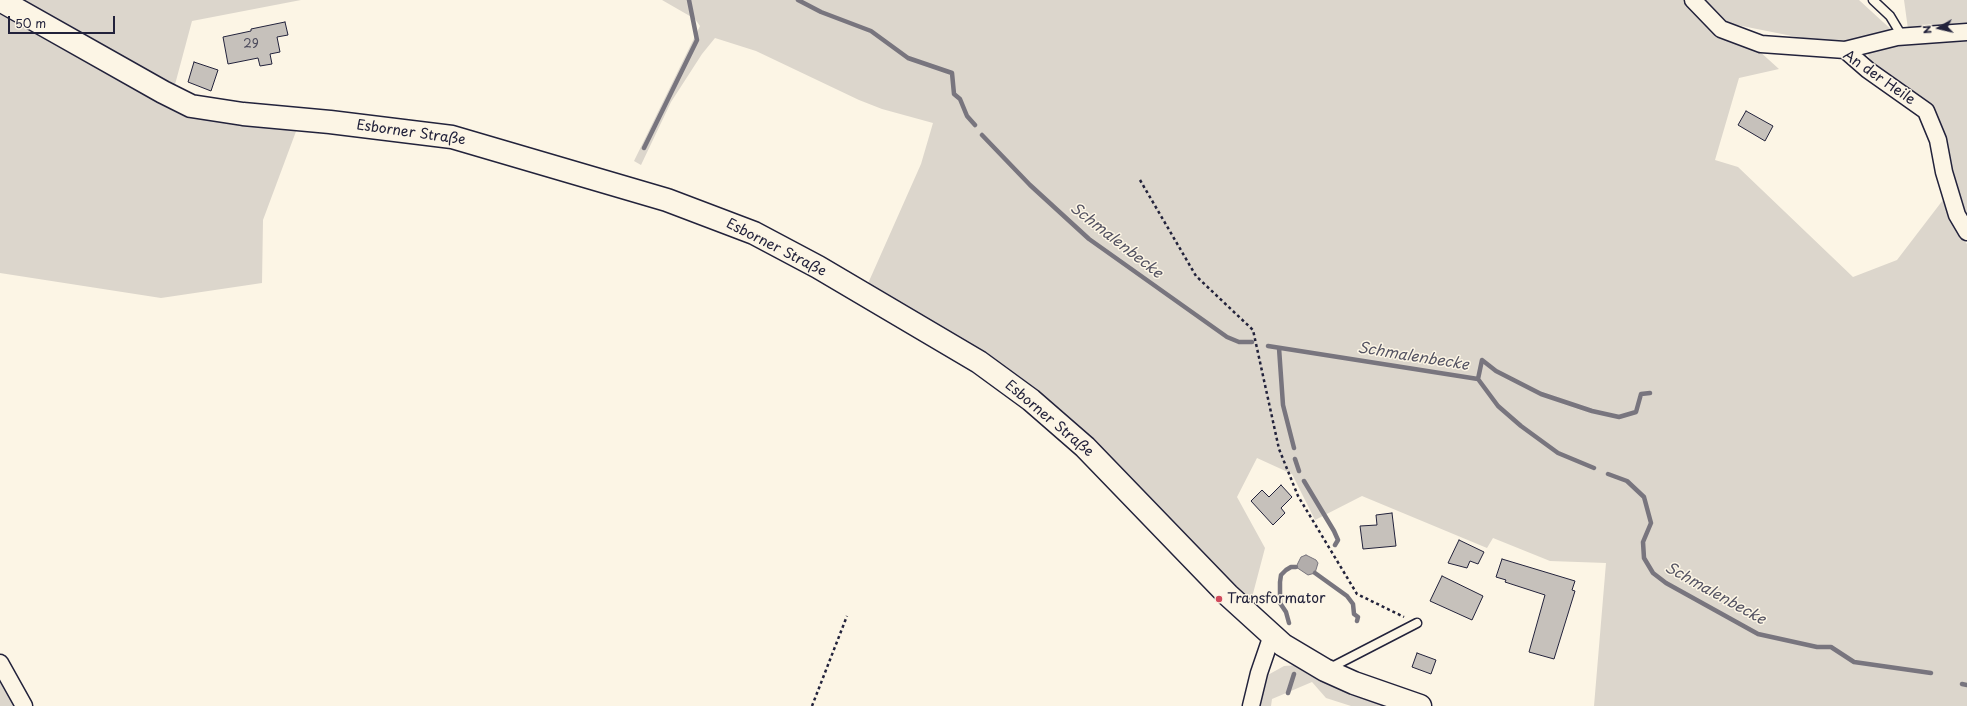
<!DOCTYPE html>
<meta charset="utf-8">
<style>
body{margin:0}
#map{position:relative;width:1967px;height:706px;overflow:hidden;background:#fcf5e5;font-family:"Playpen Sans",sans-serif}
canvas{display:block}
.north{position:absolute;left:1919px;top:8px;width:40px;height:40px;-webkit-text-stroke:3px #fcf5e5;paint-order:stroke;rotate:262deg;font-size:11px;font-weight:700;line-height:16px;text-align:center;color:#22223b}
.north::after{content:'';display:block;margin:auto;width:14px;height:18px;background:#22223b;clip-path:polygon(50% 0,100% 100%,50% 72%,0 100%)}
.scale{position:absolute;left:8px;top:16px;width:107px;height:18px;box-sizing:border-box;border:2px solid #22223b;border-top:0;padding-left:5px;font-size:12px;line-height:14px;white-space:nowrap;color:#22223b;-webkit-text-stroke:3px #fcf5e5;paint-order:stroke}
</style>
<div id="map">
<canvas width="1967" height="706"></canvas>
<div class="north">N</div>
<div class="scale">50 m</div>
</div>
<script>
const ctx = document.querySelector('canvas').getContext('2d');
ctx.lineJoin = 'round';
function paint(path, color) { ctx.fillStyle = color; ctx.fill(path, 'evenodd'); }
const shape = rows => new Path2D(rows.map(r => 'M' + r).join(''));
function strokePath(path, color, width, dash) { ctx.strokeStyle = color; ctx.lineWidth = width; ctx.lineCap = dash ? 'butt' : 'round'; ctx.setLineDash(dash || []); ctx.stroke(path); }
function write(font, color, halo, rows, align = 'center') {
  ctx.font = font + ' "Playpen Sans",sans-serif'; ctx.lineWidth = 3; ctx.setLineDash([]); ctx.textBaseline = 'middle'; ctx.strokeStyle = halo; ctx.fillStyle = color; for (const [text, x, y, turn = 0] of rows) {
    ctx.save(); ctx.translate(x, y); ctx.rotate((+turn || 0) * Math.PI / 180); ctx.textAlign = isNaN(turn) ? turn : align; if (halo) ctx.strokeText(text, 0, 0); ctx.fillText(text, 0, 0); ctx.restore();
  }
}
const green = shape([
 [9,0,301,0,192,21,173,92],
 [662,0,1687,0,1758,50,1779,69,1739,78,1715,160,1738,167,1853,277,1897,260,1946,196,1963,239,1967,244,1967,706,1594,706,1606,563,1550,561,1493,538,1487,548,1362,496,1315,520,1292,474,1257,458,1237,497,1265,548,1250,605,1208,563,1178,527,1112,467,866,288,921,164,933,123,882,109,859,100,756,51,715,38,702,54,671,102,641,165,634,161,700,26,695,19],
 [1701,0,1859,0,1895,33,1845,45,1822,42,1722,22],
 [1904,0,1967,0,1967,221,1941,137,1875,69,1866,51,1908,29],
 [0,12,171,104,298,126,263,220,262,283,161,298,0,273],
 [1298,665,1391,706,1351,706,1326,698,1312,682,1272,699,1271,706,1258,706,1266,676,1284,666],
 [0,676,21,706,0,706]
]);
const water = shape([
 [1306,555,1316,560,1318,563,1315,573,1308,575,1296,567,1301,557,1306,555]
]);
const stream = shape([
 [798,0,821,12,871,31,908,58,952,73,954,94,960,99,967,116,975,125],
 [982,135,1030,185,1089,239,1227,337,1239,342,1252,342],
 [644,148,697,40,689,0],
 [1268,346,1478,379,1498,406,1521,426,1558,453,1594,468],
 [1279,348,1283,405,1294,448],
 [1478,379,1482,360,1496,371,1541,394,1592,411,1619,417,1636,412,1641,394,1650,393],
 [1295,459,1299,471],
 [1608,474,1627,481,1644,497,1651,523,1643,542,1644,558,1653,573,1666,583,1758,634,1817,647,1831,647,1854,662,1931,673],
 [1304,481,1334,531,1338,540,1335,545],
 [1315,573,1347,596,1353,604,1354,614,1358,617,1357,621],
 [1289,623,1286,612,1280,603,1280,582,1281,575,1286,570,1291,567,1296,567],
 [1962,684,1967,685],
 [1288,693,1294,674]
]);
const building = shape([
 [285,22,288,35,277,37,280,52,270,54,272,64,260,66,258,58,228,64,223,37,251,31,251,29,285,22],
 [194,62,218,70,211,91,188,82,194,62],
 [1746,111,1773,126,1765,141,1738,125,1746,111],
 [1281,485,1292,497,1281,508,1285,513,1273,525,1251,501,1262,490,1269,497,1281,485],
 [1392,513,1396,546,1363,549,1360,526,1377,525,1376,515,1392,513],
 [1459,540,1484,552,1478,564,1470,561,1467,568,1448,563,1459,540],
 [1502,559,1575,581,1572,590,1575,591,1554,659,1529,652,1545,595,1505,582,1506,580,1496,577,1502,559],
 [1442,576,1483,596,1472,620,1430,601,1442,576],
 [1417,653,1436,660,1431,674,1412,667,1417,653]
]);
const path = shape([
 [1140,180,1196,276,1253,330,1279,449,1298,496,1357,594,1404,617],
 [812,706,847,616]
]);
const lane = shape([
 [1873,0,1890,16,1902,36],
 [1330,668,1417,623]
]);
const street = shape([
 [1693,0,1721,29,1761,44,1845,50,1868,70,1926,111,1938,140,1944,172,1957,215,1967,232],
 [1845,50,1897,37,1967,32],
 [0,663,24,706],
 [1251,706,1259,673,1272,635]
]);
const secondary = shape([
 [0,0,163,92,191,106,243,114,330,122,452,137,667,200,754,233,818,267,979,362,1031,400,1085,447,1228,595,1283,645,1325,670,1354,683,1420,706]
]);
const markers = [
 [1219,599,4,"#d1495b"]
];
const numberNames = [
 ["29",251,45]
];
const streetNames = [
 ["An der Heile",1879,78,35],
 ["Esborner Straße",411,133,8],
 ["Esborner Straße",776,248,27],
 ["Esborner Straße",1049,419,40]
];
const poiNames = [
 ["Transformator",1227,599]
];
const waterNames = [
 ["Schmalenbecke",1116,241,38],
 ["Schmalenbecke",1413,357,9],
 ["Schmalenbecke",1715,594,29]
];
paint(green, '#dcd6cc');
paint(water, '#b2adab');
strokePath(water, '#78757e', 1);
strokePath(stream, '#78757e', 4.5);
paint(building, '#c6c1bb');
strokePath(building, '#22223b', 1);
strokePath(lane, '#22223b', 11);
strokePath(street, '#22223b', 19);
strokePath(secondary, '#22223b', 25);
strokePath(path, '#22223b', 2.5, [3, 3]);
strokePath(lane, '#fcf5e5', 8);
strokePath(street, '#fcf5e5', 16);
strokePath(secondary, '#fcf5e5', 22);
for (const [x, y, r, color] of markers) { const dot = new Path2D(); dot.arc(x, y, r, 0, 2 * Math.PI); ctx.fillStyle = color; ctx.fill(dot); strokePath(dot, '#fcf5e5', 1.5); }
write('12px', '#4b4a5b', null, numberNames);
write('14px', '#22223b', '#fcf5e5', streetNames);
write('14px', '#22223b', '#fcf5e5', poiNames, 'left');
write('italic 15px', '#545362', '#fcf5e5', waterNames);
</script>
